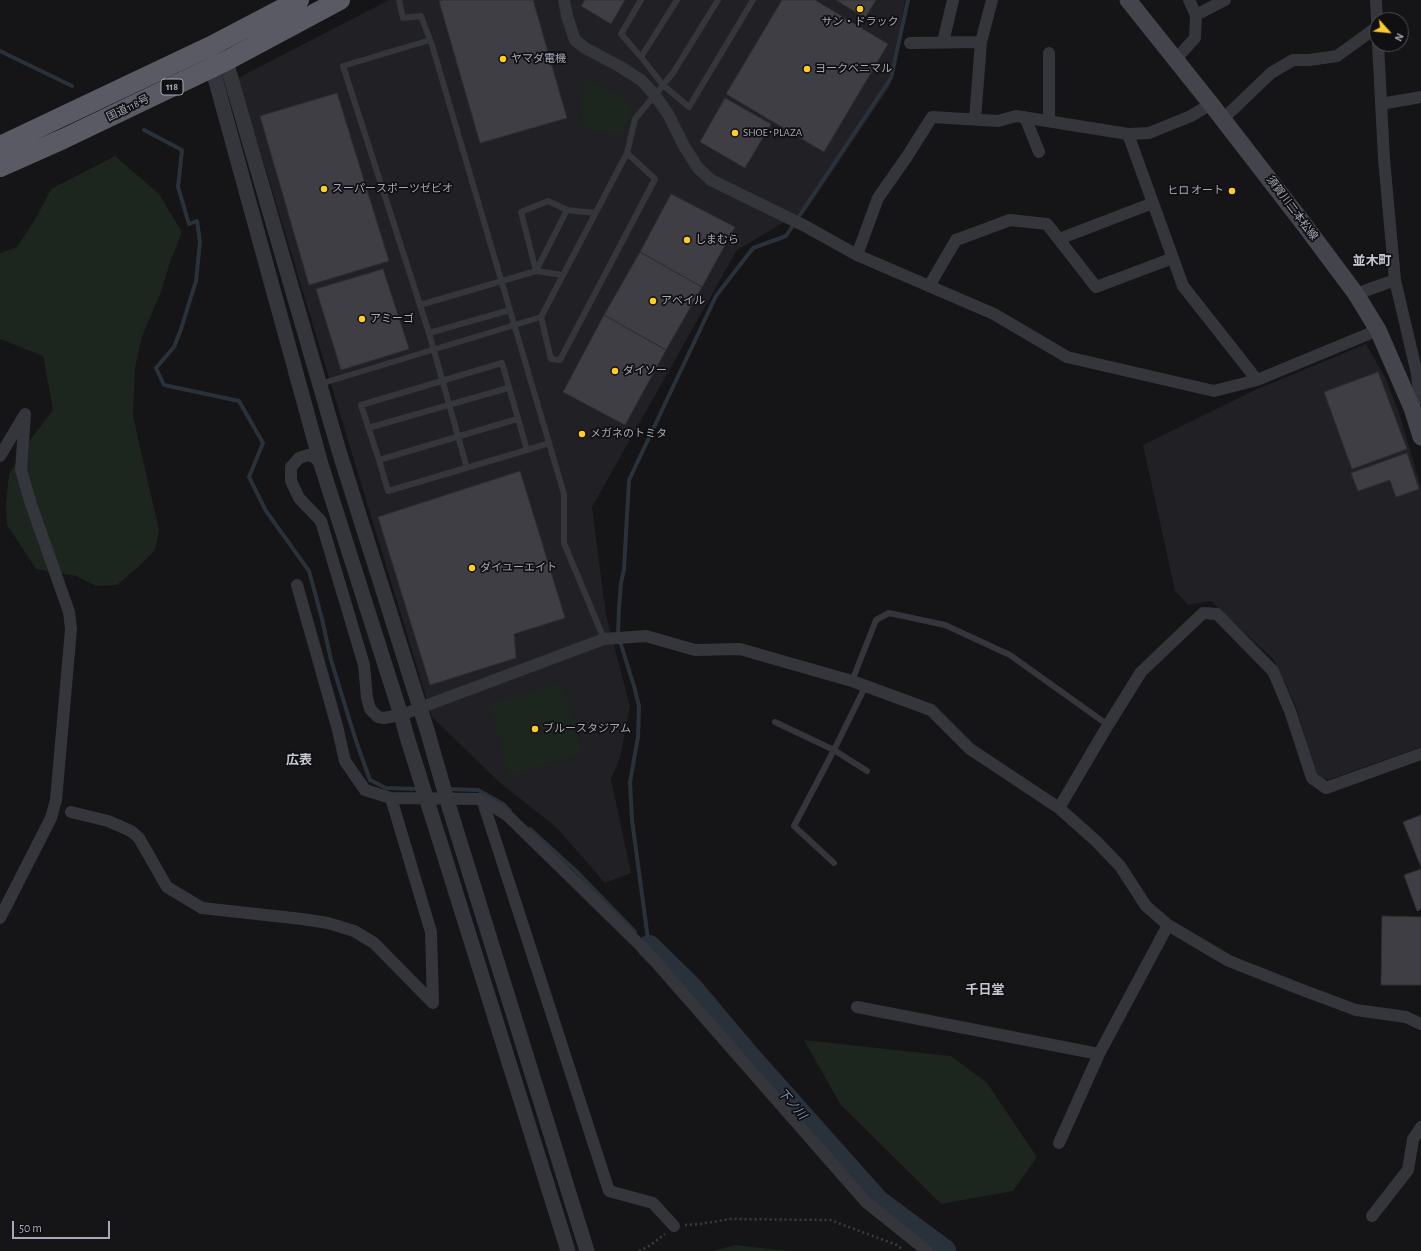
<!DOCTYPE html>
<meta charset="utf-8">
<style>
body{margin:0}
#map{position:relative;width:1421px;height:1251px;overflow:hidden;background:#151416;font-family:"Alegreya Sans",sans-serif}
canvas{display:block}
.north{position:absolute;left:1369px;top:12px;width:40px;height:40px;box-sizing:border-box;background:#100f11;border:1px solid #4c4d54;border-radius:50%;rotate:117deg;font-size:11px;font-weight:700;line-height:16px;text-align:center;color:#a5a9b8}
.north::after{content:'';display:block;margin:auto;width:14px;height:18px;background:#ffcc24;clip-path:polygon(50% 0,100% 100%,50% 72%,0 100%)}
.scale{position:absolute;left:12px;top:1221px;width:98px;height:18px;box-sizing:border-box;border:2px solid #a5a9b8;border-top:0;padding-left:5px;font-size:12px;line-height:14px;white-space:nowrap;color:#a5a9b8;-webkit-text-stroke:3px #100f11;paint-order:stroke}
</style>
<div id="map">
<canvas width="1421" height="1251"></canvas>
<div class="north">N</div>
<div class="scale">50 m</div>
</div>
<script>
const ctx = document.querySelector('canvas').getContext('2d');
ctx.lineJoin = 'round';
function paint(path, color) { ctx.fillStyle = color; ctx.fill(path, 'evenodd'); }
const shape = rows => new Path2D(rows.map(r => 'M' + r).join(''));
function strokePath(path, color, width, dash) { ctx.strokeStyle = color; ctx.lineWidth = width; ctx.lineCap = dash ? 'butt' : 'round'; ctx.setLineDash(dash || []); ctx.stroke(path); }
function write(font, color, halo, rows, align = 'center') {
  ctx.font = font + ' "Alegreya Sans","Noto Sans JP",sans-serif'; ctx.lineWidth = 3.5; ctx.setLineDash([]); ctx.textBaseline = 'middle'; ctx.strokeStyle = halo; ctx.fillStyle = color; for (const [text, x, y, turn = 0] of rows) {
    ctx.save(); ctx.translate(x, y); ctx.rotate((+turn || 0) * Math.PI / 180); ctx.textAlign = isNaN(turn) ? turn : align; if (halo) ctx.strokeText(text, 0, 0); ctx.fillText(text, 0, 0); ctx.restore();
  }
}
const built = shape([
 [389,0,905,0,890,86,807,209,737,250,592,507,606,615,630,706,620,758,611,779,631,873,605,883,556,827,499,782,432,717,238,78],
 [1366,344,1385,377,1399,413,1421,487,1421,747,1328,780,1316,776,1296,707,1274,660,1211,601,1188,605,1175,591,1143,445,1255,390]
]);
const green = shape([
 [587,79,620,96,633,111,622,135,584,130,578,101],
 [115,156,159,194,182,232,170,262,161,292,142,337,135,368,133,415,140,447,159,530,155,550,138,567,117,585,96,586,76,576,36,569,7,525,6,503,9,474,27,444,53,410,43,356,0,339,0,253,17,247,36,218,51,189],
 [562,682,583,754,509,776,488,704],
 [804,1040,951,1056,987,1083,1037,1157,1013,1191,941,1204,840,1104],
 [735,1245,789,1251,713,1251]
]);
const stream = shape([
 [0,51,72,86],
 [144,130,182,150,178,187,189,224,197,221,200,242,196,281,181,329,174,347,156,368,164,385,239,401,263,443,249,477,266,511,309,571,322,619,331,660,356,741,370,780,386,788,420,789],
 [447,789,478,790,503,804,510,811],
 [530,829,576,871,635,932],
 [649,947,632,820,630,782,638,737,639,706,634,686,618,635,619,608,621,583,624,569,629,480,716,296,753,248,786,236,891,78,908,0]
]);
const river = shape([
 [649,947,690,987,748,1056,878,1202,944,1251]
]);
const building = shape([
 [443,0,533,0,567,118,480,143,439,1,443,0],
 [585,0,625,0,611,24,581,6,585,0],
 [782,0,815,0,888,44,824,152,726,94,782,0],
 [836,0,876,0,865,18,836,0],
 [337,93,389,261,309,285,260,116,337,93],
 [725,98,771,124,745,168,700,142,725,98],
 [671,194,735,227,702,287,640,252,671,194],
 [640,252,702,287,666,350,604,315,640,252],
 [383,269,409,349,341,370,316,289,383,269],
 [604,315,666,350,625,425,563,392,604,315],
 [1378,372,1407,449,1352,469,1324,392,1378,372],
 [1407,453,1419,489,1396,497,1390,480,1358,491,1351,473,1407,453],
 [520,471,565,618,514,634,516,658,430,685,378,517,520,471],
 [1421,815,1421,867,1403,822,1421,815],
 [1421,869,1421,909,1417,911,1404,875,1421,869],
 [1382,916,1421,917,1421,985,1381,985,1382,916]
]);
const path = shape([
 [685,1225,700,1224,730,1219,830,1220,897,1245,903,1250],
 [639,1251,649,1246,665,1234]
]);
const service = shape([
 [399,0,403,18,421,16,432,45,564,494,564,543,604,639],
 [641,0,621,34,641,57],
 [677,0,641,57,663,85,689,107,753,0],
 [430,40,343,66,429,333,510,310],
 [536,271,521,212,548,201,567,210],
 [536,271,567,210,595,213],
 [420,305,536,271,563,275],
 [541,317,551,359,560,360,655,179,627,153],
 [429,333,467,468],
 [320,384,541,317,627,153,635,119,673,73,718,0],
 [368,428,508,388],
 [527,450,502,363,361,405,379,460,388,491,527,450,549,443],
 [379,460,517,419],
 [852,681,876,620,889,613,945,625,1010,655,1108,725],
 [775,722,834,750,867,771],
 [834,863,794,826,834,750,865,687]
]);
const minor = shape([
 [564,0,567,16,575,40,585,48,619,66,641,80,654,94,668,114,684,146,698,168,711,180,805,226,857,255,994,314,1067,357,1214,391,1257,380,1378,330],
 [1189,0,1196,15],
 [1376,0,1377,20],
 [943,42,953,0],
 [910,43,981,42],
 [1378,44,1384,159,1395,280,1417,374,1419,393,1412,408],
 [1049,53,1049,121],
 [1175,60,1195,38,1196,15,1225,0],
 [1381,104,1421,97],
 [1025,117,1039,152],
 [975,119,981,42,992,0],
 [1223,119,1271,73,1293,60,1309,60,1337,56,1377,27],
 [1128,134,1183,286,1257,380],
 [1059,239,1153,203],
 [857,255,878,198,906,158,932,117,998,121,1016,116,1128,134,1149,133,1191,116,1211,104],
 [929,286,956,240,1010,220,1047,224,1096,287,1173,258],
 [1356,294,1395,280],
 [0,456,25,414,21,470,31,504,69,612,71,629,56,800,51,818,0,918],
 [321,464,314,457,308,455,299,458,291,467,291,481,299,498,321,521,364,665,367,698,370,709,378,717,384,718,401,715,604,639,646,636,695,650,740,649,852,681,931,710,970,749,1059,808,1096,841,1120,866,1146,906,1168,925,1229,961,1305,991,1356,1010,1406,1017,1421,1024],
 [297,585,337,726,345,761,365,790,391,798,482,799,508,816,647,952,866,1202,927,1251],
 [391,798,431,932,433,1003],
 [482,799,609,1191,653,1203,674,1226],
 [1059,808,1108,725,1141,672,1203,613,1217,614,1273,671,1290,711,1312,778,1326,788,1421,754],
 [71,812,108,821,131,831,139,838,167,887,202,908,302,919,328,923,354,931,374,943,433,1003],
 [857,1007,1099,1054],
 [1059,1143,1099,1054,1168,925],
 [1372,1216,1408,1170,1413,1139,1421,1127]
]);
const tertiary = shape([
 [218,53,226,61,339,451,427,730],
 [212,59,212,67,321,464,401,715,407,737],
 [430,810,568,1251],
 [450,810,587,1251]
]);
const secondary = shape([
 [1128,0,1211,104,1303,223,1356,294,1378,330,1412,408,1421,437]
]);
const trunk = shape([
 [0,146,211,46,299,0],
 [0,167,63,139,226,61,340,0]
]);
const tertiaryBridge = shape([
 [427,730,450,810],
 [407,737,430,810]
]);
const markers = [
 [860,9,4,"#ffcc24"],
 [503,59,4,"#ffcc24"],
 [807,69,4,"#ffcc24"],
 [735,133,4,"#ffcc24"],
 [324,189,4,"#ffcc24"],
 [1232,191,4,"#ffcc24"],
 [687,240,4,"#ffcc24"],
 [653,301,4,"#ffcc24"],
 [362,319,4,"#ffcc24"],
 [615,371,4,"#ffcc24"],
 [582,434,4,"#ffcc24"],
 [472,568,4,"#ffcc24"],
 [535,729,4,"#ffcc24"]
];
const shields = [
 [172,87,22]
];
const shieldNames = [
 ["118",172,87]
];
const poiNames = [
 ["サン・ドラック",860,22,"center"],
 ["ヤマダ電機",511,59],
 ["ヨークベニマル",815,69],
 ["SHOE･PLAZA",743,133],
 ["スーパースポーツゼビオ",332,189],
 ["ヒロ オート",1224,191,"right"],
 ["しまむら",695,240],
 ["アベイル",661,301],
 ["アミーゴ",370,319],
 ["ダイソー",623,371],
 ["メガネのトミタ",590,434],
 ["ダイユーエイト",480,568],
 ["ブルースタジアム",543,729]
];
const streetNames = [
 ["国道118号",128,108,-26],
 ["須賀川二本松線",1292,208,53]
];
const waterNames = [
 ["下ノ川",792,1104,49]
];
const quarterNames = [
 ["並木町",1372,261],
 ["広表",299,760],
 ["千日堂",985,990]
];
paint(built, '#212024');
paint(green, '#1c251e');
strokePath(stream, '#29323b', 4);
strokePath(river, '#29323b', 24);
paint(building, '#3e3e44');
strokePath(building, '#2f2e33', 1);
strokePath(path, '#3b3c43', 2.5, [2, 3]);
strokePath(service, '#35353c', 6);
strokePath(minor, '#35353c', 12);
strokePath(tertiary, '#35353c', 15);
strokePath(secondary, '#43444c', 17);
strokePath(trunk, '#595a64', 20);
strokePath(tertiaryBridge, '#35353c', 15);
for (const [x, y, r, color] of markers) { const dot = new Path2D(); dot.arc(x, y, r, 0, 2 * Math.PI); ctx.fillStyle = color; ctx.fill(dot); strokePath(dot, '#100f11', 1.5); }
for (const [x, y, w] of shields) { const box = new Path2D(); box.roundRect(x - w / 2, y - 8, w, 16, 3); ctx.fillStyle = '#100f11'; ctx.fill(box); strokePath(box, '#a5a9b8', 1); }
write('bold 10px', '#a5a9b8', null, shieldNames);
write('11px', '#a5a9b8', '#100f11', poiNames, 'left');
write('11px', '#a5a9b8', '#100f11', streetNames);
write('italic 12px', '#7993b6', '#100f11', waterNames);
write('bold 13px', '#c6c8d4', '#100f11', quarterNames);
</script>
